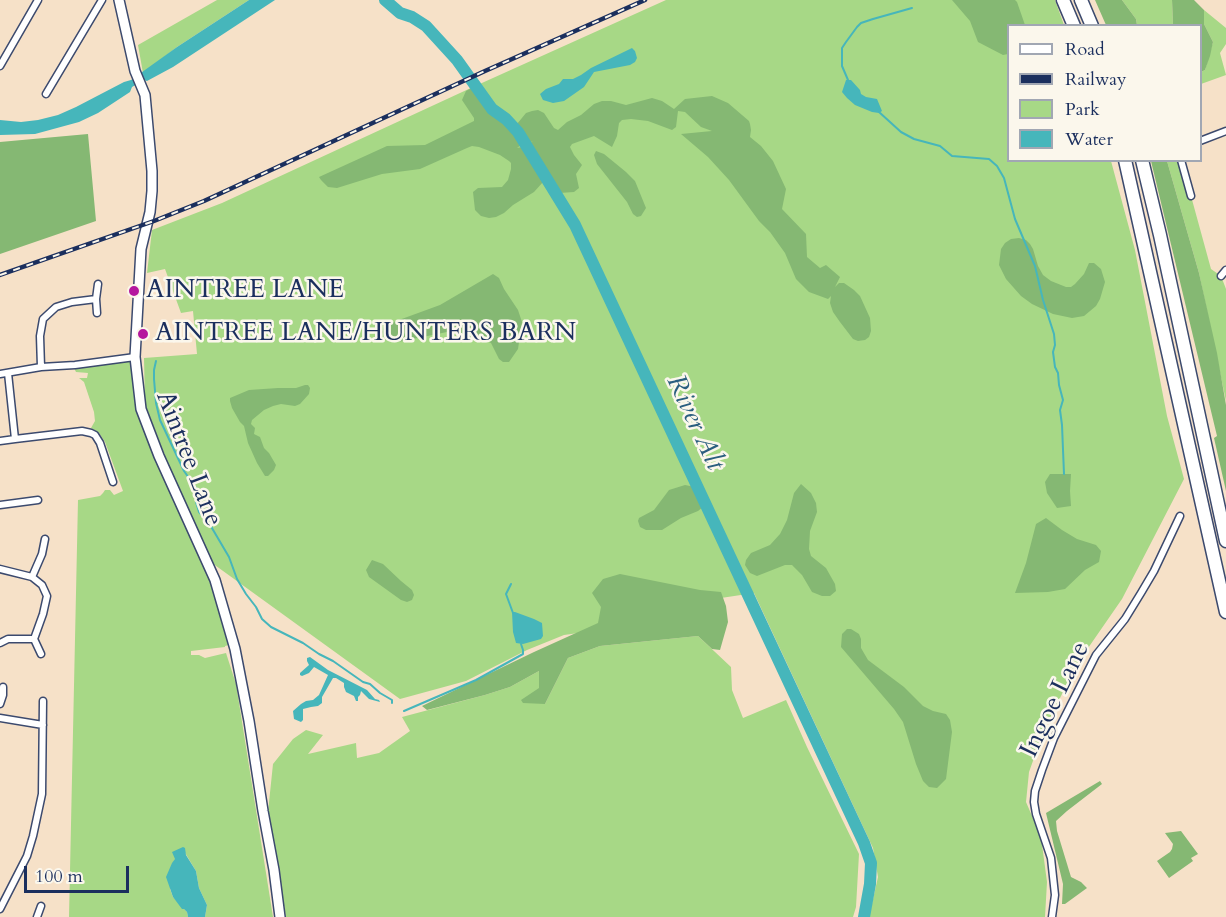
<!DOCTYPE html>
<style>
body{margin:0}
#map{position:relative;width:1226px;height:917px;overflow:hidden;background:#f6e1c8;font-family:Cardo,serif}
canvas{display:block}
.legend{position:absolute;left:1007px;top:24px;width:195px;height:138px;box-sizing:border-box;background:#fbf7ec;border:2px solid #a1a7b3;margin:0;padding:8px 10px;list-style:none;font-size:18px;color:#1b2f5e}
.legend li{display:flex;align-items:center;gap:12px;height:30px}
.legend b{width:30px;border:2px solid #a1a7b3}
.scale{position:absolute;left:24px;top:866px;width:105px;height:27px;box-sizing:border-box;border:3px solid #1b2f5e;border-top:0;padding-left:8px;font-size:18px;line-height:21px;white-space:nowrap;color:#1b2f5e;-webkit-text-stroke:4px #fbf7ec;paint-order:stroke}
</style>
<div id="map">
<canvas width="1226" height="917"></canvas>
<ul class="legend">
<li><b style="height:8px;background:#fff"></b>Road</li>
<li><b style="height:8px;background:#1b2f5e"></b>Railway</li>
<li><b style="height:16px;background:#a7d886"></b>Park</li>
<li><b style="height:16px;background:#46b6bb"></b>Water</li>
</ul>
<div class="scale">100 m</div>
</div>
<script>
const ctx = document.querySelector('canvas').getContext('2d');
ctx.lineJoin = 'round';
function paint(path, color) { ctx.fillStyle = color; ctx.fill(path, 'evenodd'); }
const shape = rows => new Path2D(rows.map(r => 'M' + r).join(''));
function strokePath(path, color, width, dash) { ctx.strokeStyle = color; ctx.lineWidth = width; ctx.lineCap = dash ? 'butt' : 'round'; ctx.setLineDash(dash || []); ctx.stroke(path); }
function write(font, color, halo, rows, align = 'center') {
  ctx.font = font + ' Cardo,serif'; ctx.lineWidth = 5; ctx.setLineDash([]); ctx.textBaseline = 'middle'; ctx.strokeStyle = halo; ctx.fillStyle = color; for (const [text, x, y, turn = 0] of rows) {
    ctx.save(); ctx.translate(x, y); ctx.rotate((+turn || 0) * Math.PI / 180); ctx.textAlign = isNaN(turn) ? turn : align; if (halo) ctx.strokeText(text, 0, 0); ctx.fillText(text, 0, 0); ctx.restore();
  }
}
const green = shape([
 [217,0,249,0,177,47,143,73,138,45],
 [666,0,1055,0,1064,25,1008,26,1008,160,1111,161,1135,250,1167,416,1184,479,1122,599,1077,664,1044,730,1029,772,1026,802,1041,837,1047,882,1045,917,869,917,878,877,873,848,754,593,721,598,608,629,564,635,527,650,466,681,400,699,212,563,172,474,145,404,144,358,197,354,193,311,181,313,165,269,147,273,152,230,222,203,473,87],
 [1122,0,1172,0,1173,25,1137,25,1136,19],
 [1204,10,1226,28,1226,44,1220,53,1226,75,1201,84,1201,72,1205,70,1213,42,1204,24],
 [1167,161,1180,161,1191,196,1211,269,1221,276,1226,289,1226,401,1199,273],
 [128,361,131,361,135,399,148,442,147,443,148,442,200,551,221,611,230,643,229,645,225,646,225,647,191,651,191,655,199,655,205,658,226,653,236,684,273,917,205,917,207,905,199,888,196,871,184,851,175,859,170,889,173,897,187,912,188,917,69,917,78,500,100,496,103,493,105,490,110,490,114,495,123,491,105,442,99,433,91,428,95,421,94,412,84,382,79,378,87,378,88,373,76,372,74,368],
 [698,636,731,667,732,690,743,718,786,700,807,747,859,854,856,907,853,917,286,917,268,812,273,764,293,739,306,730,323,735,308,754,356,743,357,758,379,753,410,731,402,717,485,695,510,687,539,671,539,688,545,704,568,658,600,646]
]);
const forest = shape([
 [952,0,1015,0,1017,2,1025,25,1008,26,1008,54,1003,55,978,42,970,21],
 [1095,0,1122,0,1136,19,1137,25,1106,25],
 [1172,0,1194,0,1204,10,1204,24,1213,42,1210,56,1205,70,1201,72,1200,26,1173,25],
 [473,87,480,99,491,112,517,136,521,145,517,148,522,147,543,182,534,192,513,205,504,213,496,217,489,218,481,216,475,210,473,192,478,188,502,187,508,180,511,169,511,163,509,161,500,155,479,147,472,146,467,148,420,169,382,174,337,188,328,187,321,180,319,177,387,146,425,145,474,121,474,118,462,100,466,91],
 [712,96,728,103,749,121,750,124,751,130,750,137,761,146,773,161,786,189,782,209,806,234,807,257,820,268,826,265,840,277,835,287,839,283,844,283,854,290,860,296,870,318,871,331,869,337,865,340,858,341,853,339,840,322,833,312,830,303,831,296,828,299,809,292,796,279,785,253,770,232,759,221,729,180,708,157,681,134,712,131,701,127,685,112,678,111,676,127,672,130,648,121,631,119,622,120,619,123,617,136,612,147,594,136,572,144,570,147,574,155,582,165,576,174,579,188,574,192,559,193,541,168,529,144,533,141,529,143,517,124,526,113,532,111,538,110,544,113,554,128,558,130,567,122,581,115,594,104,602,101,611,101,626,105,652,98,662,101,674,109,685,99],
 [88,134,96,221,0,254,0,142],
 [596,151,604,154,626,172,635,181,646,208,641,216,637,217,633,214,627,202,597,164,594,155],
 [1151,161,1167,161,1199,273,1217,353,1226,405,1226,491,1214,438,1217,436],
 [1019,238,1026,240,1030,244,1033,249,1038,266,1043,275,1051,281,1066,287,1071,287,1075,284,1084,274,1089,263,1094,263,1101,269,1105,282,1100,299,1096,306,1084,316,1072,318,1053,314,1032,304,1021,296,1006,279,999,265,1001,249,1005,243,1011,239],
 [493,274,499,278,504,289,518,310,522,322,518,349,509,362,503,362,499,359,491,343,477,337,447,332,398,342,388,340,384,336,382,332,384,327,388,324,440,305],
 [305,385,308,385,310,388,309,394,300,404,295,406,281,404,273,406,264,410,252,420,251,424,255,428,254,434,260,437,264,448,269,453,276,465,274,470,268,476,265,476,257,463,248,443,244,426,240,422,232,408,230,401,230,398,249,390,278,388,296,388],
 [1050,474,1071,474,1070,491,1071,506,1057,508,1047,493,1045,482],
 [801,484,811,493,816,503,817,512,810,531,809,549,811,556,826,568,835,584,836,591,830,596,822,596,812,592,802,575,792,565,785,565,757,576,750,573,745,565,746,560,751,553,770,545,780,534,787,520,794,493],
 [685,485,695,487,704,506,698,511,681,518,662,530,646,530,640,527,638,521,639,518,654,510,669,490],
 [1046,518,1062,530,1077,539,1096,545,1101,551,1099,562,1085,570,1065,589,1048,592,1015,593,1026,563,1036,524],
 [372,560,383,564,401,581,412,590,414,595,412,600,407,602,401,600,369,577,366,570],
 [620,574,700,590,721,592,726,606,728,622,720,650,712,649,698,636,600,646,568,658,545,704,523,703,521,700,539,688,539,671,510,687,485,695,427,710,422,706,534,652,598,623,601,607,592,593,603,579],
 [847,629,851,629,859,634,861,639,861,648,868,660,904,687,923,706,933,711,946,714,950,720,952,732,946,779,937,788,929,787,923,781,916,764,903,722,894,709,841,647,842,634],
 [1100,781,1102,784,1067,811,1056,821,1057,831,1071,877,1081,882,1087,888,1065,904,1062,904,1063,884,1046,813],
 [1181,831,1198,854,1191,858,1193,861,1169,878,1157,861,1170,852,1172,849,1173,844,1165,833]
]);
const water = shape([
 [249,0,275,0,173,67,147,81,144,80,132,87,130,92,98,113,79,122,35,134,0,135,0,120,21,122,38,120,58,115,76,107,124,82,131,80,177,47],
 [632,48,635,51,637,58,635,62,630,65,594,72,584,87,564,101,553,103,543,100,540,94,546,89,559,84,563,79,573,79,581,75,591,68],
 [846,80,851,80,860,90,861,94,866,97,877,99,882,111,879,113,872,112,855,105,847,98,842,92],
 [512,612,515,612,534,619,542,623,543,636,541,639,523,644,516,643,513,632],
 [310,657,328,670,367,690,375,699,379,700,380,702,369,699,361,691,360,695,358,697,358,701,356,701,354,696,346,692,344,687,344,683,336,678,333,678,322,697,322,703,318,706,311,707,303,709,303,720,301,722,294,719,293,711,301,704,306,701,313,700,319,695,328,675,314,667,309,673,302,676,300,675,300,673,309,665,307,661,307,658],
 [183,847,185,848,186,855,196,871,199,888,207,905,205,917,188,917,187,912,184,909,182,909,173,897,166,877,172,863,175,859,172,852]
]);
const stream = shape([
 [848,80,842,66,842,48,846,42,857,27,861,23,873,19,912,8],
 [879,112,901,132,914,139,940,146,952,156,989,159,997,166,1004,178,1015,219,1035,266,1043,300,1054,334,1055,345,1053,352,1055,367,1058,373,1059,385,1063,400,1060,410,1062,425,1064,474],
 [156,361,154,370,154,379,156,403,160,420,184,471,196,488,196,502,199,512,209,523,229,557,237,579,246,594,256,607,262,619,271,627,303,643,319,654,333,661,363,682,370,684,380,693,392,700,392,703],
 [511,584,506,594,513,613],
 [404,711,476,680,523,654,523,650,521,644]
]);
const river = shape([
 [385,0,400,13,412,17,426,26,457,60,492,109,506,119,518,132,575,225,864,843,871,863,870,884,864,917]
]);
const minor = shape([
 [0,66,38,0],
 [46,94,102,0],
 [1200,141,1226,131],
 [1181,160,1191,196],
 [1221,276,1226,270],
 [96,299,98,284],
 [41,367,40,336,43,319,56,307,72,302,96,299,97,313],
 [0,374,41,367,75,365,135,357],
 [15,439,82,431,91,433,95,435,100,443,113,482],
 [0,441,15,439,8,373],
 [0,505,38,500],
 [0,569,32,577,42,585,47,596,43,614,34,639,41,654],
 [32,577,42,554,45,539],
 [0,643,8,639,34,639],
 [0,704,3,695,3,687],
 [0,718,43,725],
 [0,909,27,856,33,836,42,794,43,701],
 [37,917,41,906],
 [1052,917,1055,895,1051,858,1036,814,1034,802,1035,791,1042,770,1054,738,1096,655,1125,619,1141,593,1154,571,1180,516]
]);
const secondary = shape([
 [119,0,135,71,145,95,152,171,152,191,150,212,141,249,135,357,141,409,159,456,215,580,235,649,249,721,263,811,274,870,280,917]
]);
const motorway = shape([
 [1063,0,1074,26],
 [1081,0,1092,26],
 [1125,160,1226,612],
 [1142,160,1160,235,1226,541]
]);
const rail = shape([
 [0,275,154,221,204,201,485,71,645,0]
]);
const markers = [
 [134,291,6,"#b5179e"],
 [143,334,6,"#b5179e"]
];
const poiNames = [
 ["AINTREE LANE",146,291],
 ["AINTREE LANE/HUNTERS BARN",155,334]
];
const streetNames = [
 ["Aintree Lane",188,459,69],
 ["Ingoe Lane",1056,700,-64]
];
const waterNames = [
 ["River Alt",694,423,65]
];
paint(green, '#a7d886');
paint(forest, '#85b873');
paint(water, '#46b6bb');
strokePath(stream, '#46b6bb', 2);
strokePath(river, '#46b6bb', 12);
strokePath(minor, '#3c4a6e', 9);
strokePath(secondary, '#3c4a6e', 12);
strokePath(motorway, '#3c4a6e', 15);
strokePath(minor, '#fff', 6);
strokePath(secondary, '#fff', 9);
strokePath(motorway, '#fff', 12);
strokePath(rail, '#1b2f5e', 4.5);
strokePath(rail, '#fbf7ec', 2, [7]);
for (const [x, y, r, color] of markers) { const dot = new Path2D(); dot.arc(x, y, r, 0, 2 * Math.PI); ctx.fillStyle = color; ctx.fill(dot); strokePath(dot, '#fbf7ec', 2); }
write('26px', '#1b2f5e', '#fbf7ec', poiNames, 'left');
write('26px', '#1b2f5e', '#fbf7ec', streetNames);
write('italic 27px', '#2a5e7f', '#fbf7ec', waterNames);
</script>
